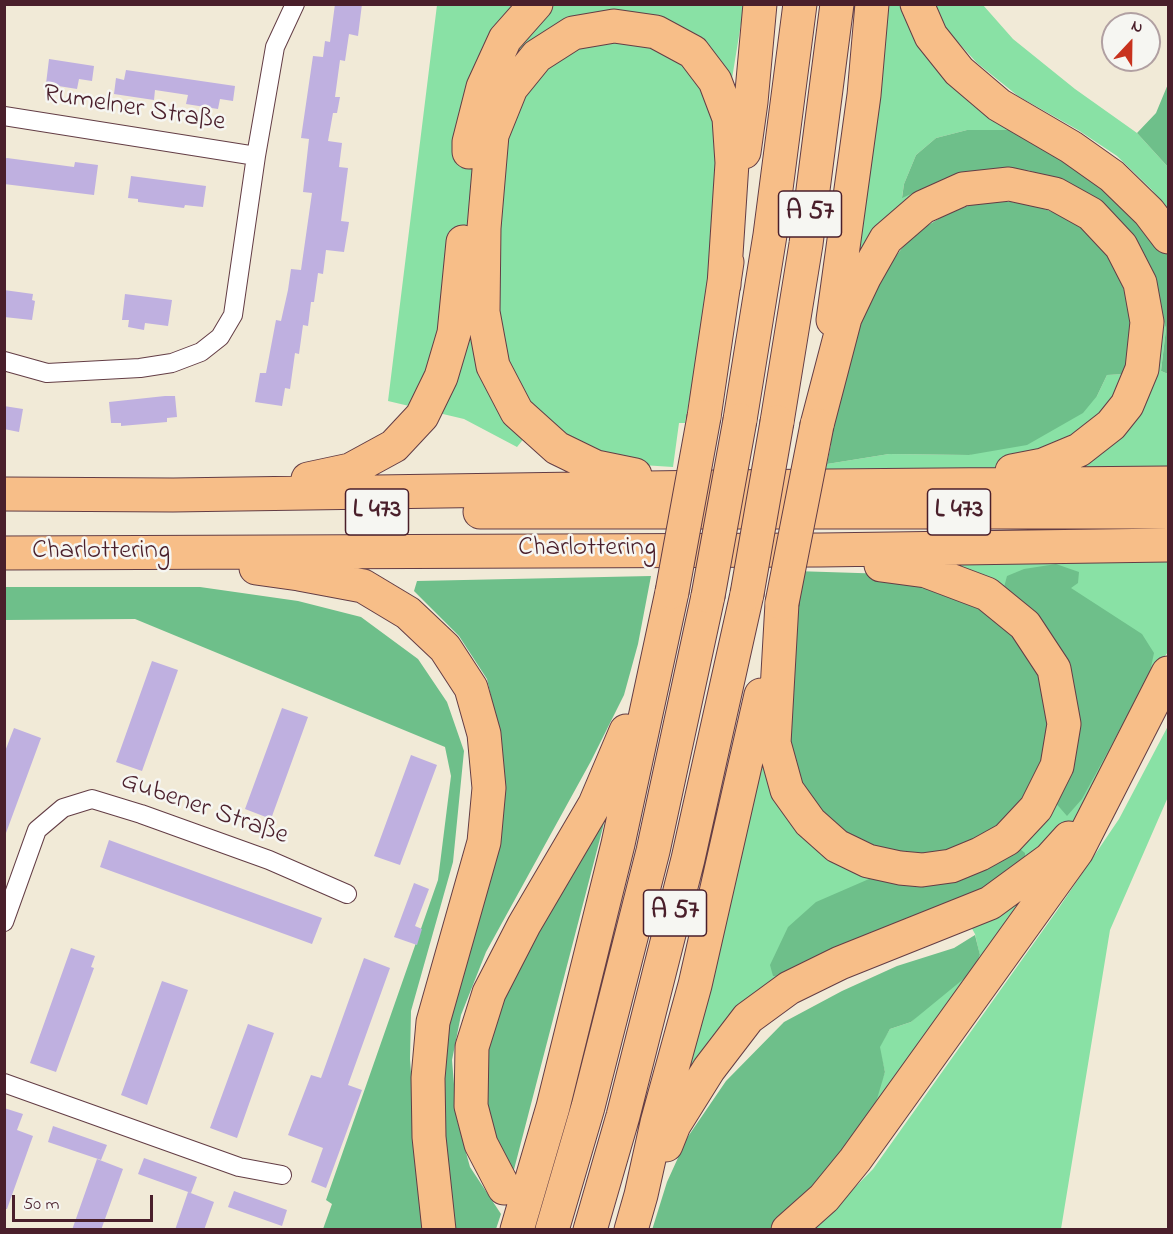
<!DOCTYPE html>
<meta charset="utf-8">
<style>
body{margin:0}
#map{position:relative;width:1173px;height:1234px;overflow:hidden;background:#f1ead7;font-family:"Indie Flower",sans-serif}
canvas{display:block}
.frame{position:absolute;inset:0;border:6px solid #4a1f2b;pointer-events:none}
.north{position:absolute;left:1101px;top:12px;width:60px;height:60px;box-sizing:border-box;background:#f6f6f2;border:2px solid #b1a0a2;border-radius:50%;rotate:22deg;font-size:16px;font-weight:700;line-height:24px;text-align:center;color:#4a1f2b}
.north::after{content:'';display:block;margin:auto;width:21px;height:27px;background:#c8321e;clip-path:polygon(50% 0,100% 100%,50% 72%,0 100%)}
.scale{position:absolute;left:12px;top:1195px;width:141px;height:27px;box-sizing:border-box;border:3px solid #4a1f2b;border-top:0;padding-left:8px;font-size:18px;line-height:21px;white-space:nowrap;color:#4a1f2b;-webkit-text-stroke:4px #f6f6f2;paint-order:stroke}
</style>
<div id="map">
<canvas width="1173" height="1234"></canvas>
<div class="frame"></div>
<div class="north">N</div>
<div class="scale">50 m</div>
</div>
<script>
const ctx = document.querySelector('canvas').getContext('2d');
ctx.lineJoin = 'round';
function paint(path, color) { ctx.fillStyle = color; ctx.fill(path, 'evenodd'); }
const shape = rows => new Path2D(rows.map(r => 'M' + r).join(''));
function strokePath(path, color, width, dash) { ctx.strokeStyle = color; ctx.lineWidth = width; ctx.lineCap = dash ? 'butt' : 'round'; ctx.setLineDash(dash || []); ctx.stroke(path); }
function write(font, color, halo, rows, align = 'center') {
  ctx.font = font + ' "Indie Flower",sans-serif'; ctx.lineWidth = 5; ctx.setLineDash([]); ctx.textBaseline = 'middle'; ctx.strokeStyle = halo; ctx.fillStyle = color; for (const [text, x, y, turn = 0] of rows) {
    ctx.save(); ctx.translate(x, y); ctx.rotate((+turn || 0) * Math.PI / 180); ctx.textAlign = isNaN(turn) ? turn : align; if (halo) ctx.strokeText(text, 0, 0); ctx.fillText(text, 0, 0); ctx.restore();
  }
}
const green = shape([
 [437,5,744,5,722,140,714,268,685,423,679,423,673,467,642,465,615,459,577,443,543,415,517,447,464,419,388,401],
 [886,5,905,5,927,44,958,80,995,114,1045,145,1012,130,967,130,936,138,916,155,904,184,902,197,955,175,988,169,1028,170,1074,188,1128,232,1152,278,1166,329,1161,371,1168,374,1168,467,1077,468,1074,464,1102,447,1123,423,1142,389,1150,360,1153,323,1148,294,1137,262,1120,237,1099,215,1077,201,1049,188,1020,180,993,181,958,185,925,200,895,221,872,250,856,277,851,281],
 [935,5,983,5,1013,39,1075,89,1137,133,1168,167,1168,209,1152,190,1117,156,1078,130,1018,96,977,63,946,29],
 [1125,374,1116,396,1087,428,1021,463,989,470,825,474,827,464,889,454,969,455,1097,396,1107,375],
 [1168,559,1168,652,1158,665,1083,809,853,1151,885,1072,879,1047,890,1029,911,1022,980,956,975,934,962,911,854,952,685,1081,764,747,921,563],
 [1168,726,1168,797,1110,930,1061,1229,813,1230,873,1169,1056,912,1119,819]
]);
const forest = shape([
 [1168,84,1168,167,1137,133,1156,113],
 [967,130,1012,130,1085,169,1168,253,1168,374,1161,371,1166,329,1152,278,1074,188,1028,170,988,169,955,175,902,198,904,184,916,155,936,138],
 [988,202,1012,202,1036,206,1061,215,1082,228,1102,247,1115,268,1126,295,1132,323,1125,374,1107,375,1097,396,1083,413,1027,445,969,455,889,454,827,464,831,444,827,444,859,324,882,275,902,248,920,230,950,212,971,205],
 [1056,564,1079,572,1078,583,1071,588,1142,634,1154,653,1150,672,1131,709,1082,799,1067,816,1054,801,1072,754,1003,591,1007,576,1024,569],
 [795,571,889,574,955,589,1023,637,1054,712,1046,771,1004,830,942,859,879,853,834,830,794,779,783,734],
 [651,576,638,644,624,695,591,761,486,952,461,1015,452,1060,457,1120,470,1167,501,1214,496,1229,449,1229,436,1086,449,998,501,818,502,744,487,679,459,636,414,591,417,581],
 [4,587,200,587,298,601,361,617,418,659,447,702,464,751,453,862,411,1011,410,1059,422,1229,323,1229,332,1204,326,1200,438,880,451,776,445,747,135,619,5,620],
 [616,777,511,1181,486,1129,477,1073,500,985],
 [1015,845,1025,853,1025,866,1010,878,787,978,773,976,770,965,788,927,816,902,869,879,913,878],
 [975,935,980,955,972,972,911,1022,890,1029,880,1047,885,1072,877,1099,853,1151,773,1229,652,1230,667,1182,687,1138,726,1081,784,1022,842,991,897,966,954,948]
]);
const building = shape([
 [335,4,362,4,358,36,349,34,345,61,340,60,335,97,340,97,337,113,333,113,328,141,342,143,339,167,348,168,341,221,349,222,344,252,326,250,323,274,318,273,314,302,311,302,308,326,303,325,299,354,295,353,290,389,285,388,282,406,255,402,260,373,266,373,276,320,281,321,288,290,291,269,301,270,312,193,303,192,309,139,301,138,313,56,323,57,325,41,330,42],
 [49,59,94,66,92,81,79,79,77,89,46,84],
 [126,70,235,86,233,101,220,99,218,109,186,104,188,95,155,90,154,100,114,94,116,78,124,80],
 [7,158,74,167,75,162,98,165,94,195,4,184,4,159],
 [131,176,206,186,203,207,185,205,184,208,138,202,138,199,128,198],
 [4,290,33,294,32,300,35,301,32,320,4,317],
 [125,294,172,300,168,326,145,323,144,330,128,327,129,320,122,320],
 [165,396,175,396,177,417,167,418,167,422,121,426,121,423,111,423,109,402],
 [4,406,23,409,19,432,4,429],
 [152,661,178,670,142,771,116,762],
 [282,708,308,717,271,819,245,809],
 [14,728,41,738,6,833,4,833,4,754],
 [411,755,437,765,400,865,374,856],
 [109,840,322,918,312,944,100,867],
 [414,883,429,889,415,926,422,929,417,945,394,937],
 [71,948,95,956,91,967,94,968,56,1072,30,1063],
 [364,958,390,968,348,1085,362,1090,326,1188,311,1182,323,1148,288,1135,311,1075,321,1078],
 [162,981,188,990,147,1105,121,1095],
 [248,1024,274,1033,237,1138,210,1128],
 [4,1108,23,1114,17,1130,33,1136,7,1209,4,1209],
 [53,1126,107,1145,101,1160,48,1142],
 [144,1158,197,1177,191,1193,138,1174],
 [97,1159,123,1169,101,1230,72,1230],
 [234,1191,287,1210,282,1226,228,1207],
 [188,1192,214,1202,204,1230,175,1230]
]);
const street = shape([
 [4,116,256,156],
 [4,361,47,373,140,368,172,363,201,352,220,337,233,315,256,156,275,47,295,4],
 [4,922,37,830,63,808,92,799,141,814,269,860,347,894],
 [4,1083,239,1167,282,1175]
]);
const highway = shape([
 [917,4,931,36,959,71,999,105,1071,147,1112,176,1149,212,1168,237],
 [469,152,469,142,483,87,505,39,536,4],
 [744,152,751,102,760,4],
 [833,320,864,95,872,4],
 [704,417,727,262],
 [740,420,770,235,800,4],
 [777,422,806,244,837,4],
 [817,425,845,318,865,276,886,239,923,207,963,189,1009,184,1055,194,1091,214,1121,246,1140,283,1147,322,1142,369,1127,405,1111,425,1079,450,1043,465,1012,471],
 [635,475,596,467,557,448,517,412,493,366,483,312,484,228,492,135,511,88,537,56,573,33,614,26,656,32,693,52,715,81,729,118,732,163,724,285],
 [308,479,350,470,394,446,422,416,441,377,454,333,463,242],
 [4,494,173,495,714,487,1168,483],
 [480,512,1168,512],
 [4,553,821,550,1168,545],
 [256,568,299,574,363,586,408,613,445,648,471,688,484,734,489,788,484,842,433,1022,428,1078,429,1137,439,1230],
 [782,603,774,743,787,790,810,822,837,846,868,861,900,868,922,870,951,866,980,854,1007,839,1036,808,1057,766,1064,724,1054,669,1025,625,987,594,926,571,881,565],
 [666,1145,674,1125,709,1069,748,1018,789,988,840,963,990,903,1050,859,1069,838],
 [504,1188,481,1144,471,1106,472,1047,489,993,524,925,595,804,626,731],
 [517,1230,553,1107,618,844,672,592],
 [552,1230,588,1107,653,851,708,596],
 [590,1230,623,1116,688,859,747,594],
 [631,1230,641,1195,657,1123,695,985,761,695],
 [788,1230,824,1198,855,1160,1077,851,1168,673]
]);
const highwayBridge = shape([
 [672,592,704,417],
 [747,594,777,422],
 [708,596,740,420],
 [782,603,817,425]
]);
const shields = [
 [810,214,63],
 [377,512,63],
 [959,512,63],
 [675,913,63]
];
const shieldNames = [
 ["A 57",810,214],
 ["L 473",377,512],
 ["L 473",959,512],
 ["A 57",675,913]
];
const streetNames = [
 ["Rumelner Straße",134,110,9],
 ["Charlottering",587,550],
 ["Charlottering",101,553],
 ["Gubener Straße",204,810,19]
];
paint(green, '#89e1a5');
paint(forest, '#6ebf8a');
paint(building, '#bfb0e0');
strokePath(street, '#633d45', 20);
strokePath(highway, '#633d45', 35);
strokePath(street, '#fff', 18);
strokePath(highway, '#f7be88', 33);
strokePath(highwayBridge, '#633d45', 35, []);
strokePath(highwayBridge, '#f7be88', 33);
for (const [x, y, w] of shields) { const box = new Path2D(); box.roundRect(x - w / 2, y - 23, w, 46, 4.5); ctx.fillStyle = '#f6f6f2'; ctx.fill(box); strokePath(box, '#4a1f2b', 1.5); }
write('bold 26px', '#4a1f2b', null, shieldNames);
write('27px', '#4a1f2b', '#f6f6f2', streetNames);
</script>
